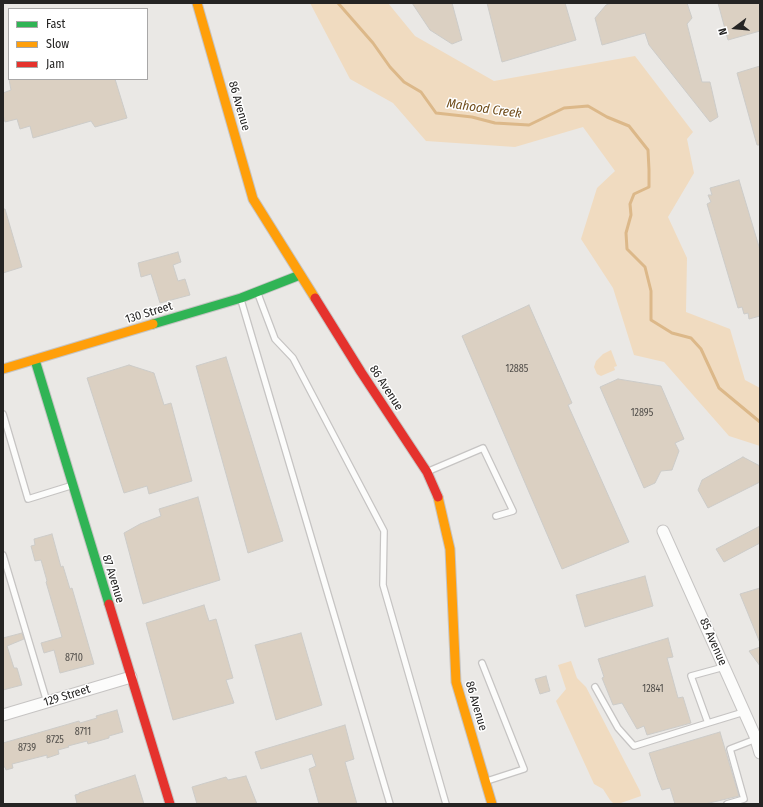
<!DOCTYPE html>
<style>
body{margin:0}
#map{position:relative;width:763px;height:807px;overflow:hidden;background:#eae8e5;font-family:"Fira Sans Condensed",sans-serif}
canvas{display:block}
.frame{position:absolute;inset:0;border:4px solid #252423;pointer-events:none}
.legend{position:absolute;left:8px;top:8px;width:140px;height:72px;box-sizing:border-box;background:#fff;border:1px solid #a8a7a7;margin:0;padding:5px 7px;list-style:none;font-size:12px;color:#252423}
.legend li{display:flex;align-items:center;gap:8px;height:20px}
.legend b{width:20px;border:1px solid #a8a7a7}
.north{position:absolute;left:715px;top:8px;width:40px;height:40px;-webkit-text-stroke:3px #fff;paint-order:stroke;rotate:254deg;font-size:11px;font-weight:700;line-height:16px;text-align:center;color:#252423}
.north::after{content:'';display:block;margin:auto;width:14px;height:18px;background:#252423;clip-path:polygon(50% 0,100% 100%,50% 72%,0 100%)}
</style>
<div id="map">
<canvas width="763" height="807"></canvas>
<div class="frame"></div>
<ul class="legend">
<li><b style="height:5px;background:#30b455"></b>Fast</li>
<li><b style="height:5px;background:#ff9f0a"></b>Slow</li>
<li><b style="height:5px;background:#e5322d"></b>Jam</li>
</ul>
<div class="north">N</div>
</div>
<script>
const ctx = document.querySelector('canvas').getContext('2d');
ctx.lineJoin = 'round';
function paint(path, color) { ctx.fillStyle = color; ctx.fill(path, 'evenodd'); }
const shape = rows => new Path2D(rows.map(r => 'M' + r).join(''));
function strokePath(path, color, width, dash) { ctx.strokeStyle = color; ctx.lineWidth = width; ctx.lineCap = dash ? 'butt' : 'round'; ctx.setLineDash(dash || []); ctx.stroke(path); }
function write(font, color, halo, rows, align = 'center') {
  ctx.font = font + ' "Fira Sans Condensed",sans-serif'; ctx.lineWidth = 3; ctx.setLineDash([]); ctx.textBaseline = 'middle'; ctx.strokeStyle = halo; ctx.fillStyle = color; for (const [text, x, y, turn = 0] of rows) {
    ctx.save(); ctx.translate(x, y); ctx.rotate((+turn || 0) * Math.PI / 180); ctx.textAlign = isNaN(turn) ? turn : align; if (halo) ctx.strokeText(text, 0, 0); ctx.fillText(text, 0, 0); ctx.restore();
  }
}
const green = shape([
 [310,3,388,3,415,36,494,81,635,56,693,132,687,139,694,173,668,217,687,258,686,312,730,329,745,380,760,388,760,446,729,436,664,362,634,355,613,288,581,239,597,188,615,171,583,127,515,147,426,141,393,103,350,79],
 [611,350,617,366,614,367,615,370,601,376,597,374,594,367,596,361,603,354],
 [571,661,577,678,586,687,640,791,641,796,618,804,614,804,610,800,603,789,594,784,556,701,566,689,558,665]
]);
const stream = shape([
 [338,3,373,43,390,67,404,82,421,92,436,113,472,117,495,123,529,125,564,108,588,106,607,117,629,126,648,150,649,170,649,187,634,194,630,204,631,215,626,233,627,249,645,267,651,291,651,320,672,333,691,338,701,349,719,388,760,422]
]);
const building = shape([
 [412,3,452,3,462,40,452,44,430,30,412,3],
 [487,3,565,3,576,40,502,62,487,3],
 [612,3,687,3,692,18,687,24,702,82,710,82,718,117,710,122,649,45,645,33,602,45,595,18,606,5,612,3],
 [718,3,760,3,760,31,728,40,718,3],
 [760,66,760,145,757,145,737,73,760,66],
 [9,79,115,79,127,118,95,127,91,121,33,138,30,126,20,129,17,119,5,122,3,115,3,93,11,90,9,79],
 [739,180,760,250,760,316,749,319,748,313,744,314,742,307,738,308,707,204,711,202,708,195,712,195,710,188,739,180],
 [3,209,5,209,22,267,3,273,3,209],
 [178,252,181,262,173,265,178,281,185,279,190,295,160,303,151,274,141,277,138,263,178,252],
 [529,305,572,403,568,405,629,542,562,569,462,336,529,305],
 [226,357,283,541,248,553,196,366,226,357],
 [129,365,154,373,164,405,171,403,192,481,149,494,147,486,124,493,87,378,129,365],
 [618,379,661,386,684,439,675,443,679,451,672,470,661,471,655,483,644,488,600,387,618,379],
 [743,457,760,466,760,482,708,508,698,490,702,480,743,457],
 [198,497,220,580,143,604,124,533,140,524,161,516,159,509,198,497],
 [760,526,760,543,724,562,716,549,760,526],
 [52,534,61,567,63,566,70,589,72,588,94,664,60,673,54,650,44,653,41,643,62,637,46,582,47,581,41,560,35,561,31,546,35,545,34,539,52,534],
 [645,576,653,606,585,627,576,595,645,576],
 [760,588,760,643,740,594,760,588],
 [204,605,209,621,216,619,233,678,226,680,234,703,173,720,146,623,204,605],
 [22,633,24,639,7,646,14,668,17,668,22,685,3,690,3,638,22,633],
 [301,633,322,705,276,720,255,645,301,633],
 [668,638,673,657,667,658,678,698,683,697,691,723,647,735,644,726,637,729,622,703,613,705,602,678,604,677,598,659,668,638],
 [760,647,760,666,749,651,760,647],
 [546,676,550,691,540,694,535,679,546,676],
 [117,710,123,732,109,736,109,738,88,744,87,741,68,746,69,747,58,750,59,754,47,758,47,755,12,764,13,768,6,770,5,767,3,767,3,743,79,721,80,723,97,718,96,716,117,710],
 [345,725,354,759,345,762,357,804,319,804,309,769,316,766,312,754,261,769,255,752,345,725],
 [720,732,739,796,705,804,675,804,670,788,662,790,658,780,649,753,720,732],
 [135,775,144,804,77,804,75,795,79,794,79,793,135,775],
 [246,776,257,804,197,804,192,787,226,777,228,780,246,776]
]);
const lane = shape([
 [258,294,275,339,293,358,384,531,383,585,446,804],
 [241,300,390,804],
 [3,414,28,499,70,486],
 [429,471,483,448,513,511,496,516],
 [3,555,47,702],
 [482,663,524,769,487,781],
 [724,667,691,676,708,723,744,712],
 [595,687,618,728,634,746,708,723],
 [727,804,744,799,730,749,756,739]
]);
const street = shape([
 [663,531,755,736,760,753],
 [3,715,131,677]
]);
const fast = shape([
 [153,324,241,298,300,275],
 [35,360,109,604]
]);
const slow = shape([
 [197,3,253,199,315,298],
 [3,369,153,324],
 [438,497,450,549,456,682,492,804]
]);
const jam = shape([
 [315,298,361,372,427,472,438,497],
 [109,604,170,804]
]);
const numberNames = [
 ["12885",517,369],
 ["12895",642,413],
 ["8710",74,658],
 ["12841",653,689],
 ["8711",83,732],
 ["8725",55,740],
 ["8739",27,748]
];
const streetNames = [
 ["86 Avenue",239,106,74],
 ["130 Street",149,313,-17],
 ["86 Avenue",386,388,57],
 ["87 Avenue",113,579,73],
 ["85 Avenue",713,642,66],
 ["129 Street",67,696,-17],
 ["86 Avenue",476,706,74]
];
const waterNames = [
 ["Mahood Creek",484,109,8]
];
paint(green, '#f0dbc0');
strokePath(stream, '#dcb889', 3);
paint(building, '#dbd0c2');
strokePath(building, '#cccbc8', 1);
strokePath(lane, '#c6c4c3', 8);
strokePath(street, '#c6c4c3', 13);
strokePath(fast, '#c6c4c3', 11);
strokePath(slow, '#c6c4c3', 11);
strokePath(jam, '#c6c4c3', 11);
strokePath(lane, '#fcfcfb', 5.5);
strokePath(street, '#fcfcfb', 11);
strokePath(fast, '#30b455', 9);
strokePath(slow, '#ff9f0a', 9);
strokePath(jam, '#e5322d', 9);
write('10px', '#524f4b', null, numberNames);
write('12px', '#252423', '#fff', streetNames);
write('italic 13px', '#714e1c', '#fff', waterNames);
</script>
